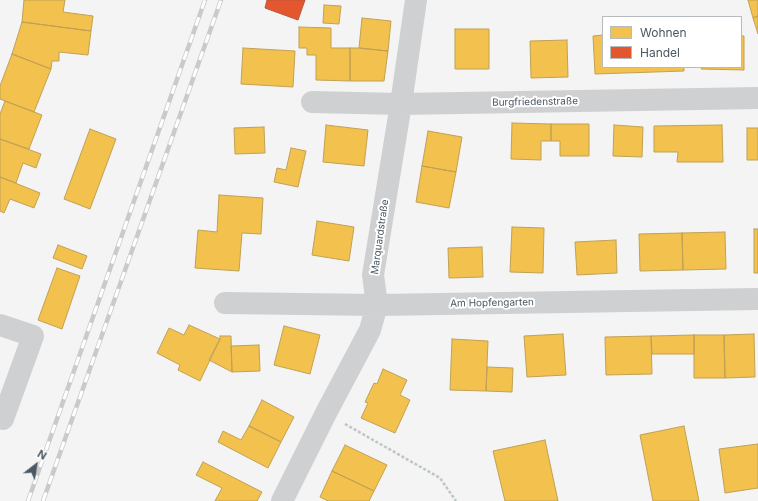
<!DOCTYPE html>
<meta charset="utf-8">
<style>
body{margin:0}
#map{position:relative;width:758px;height:501px;overflow:hidden;background:#f4f4f4;font-family:Inter,sans-serif}
canvas{display:block}
.legend{position:absolute;left:602px;top:16px;width:140px;height:52px;box-sizing:border-box;background:#fff;border:1px solid #b7bbc0;margin:0;padding:5px 7px;list-style:none;font-size:12px;color:#4a5661}
.legend li{display:flex;align-items:center;gap:8px;height:20px}
.legend b{width:20px;border:1px solid #b7bbc0}
.north{position:absolute;left:16px;top:445px;width:40px;height:40px;-webkit-text-stroke:3px #fff;paint-order:stroke;rotate:31deg;font-size:11px;font-weight:700;line-height:16px;text-align:center;color:#4a5661}
.north::after{content:'';display:block;margin:auto;width:14px;height:18px;background:#4a5661;clip-path:polygon(50% 0,100% 100%,50% 72%,0 100%)}
</style>
<div id="map">
<canvas width="758" height="501"></canvas>
<ul class="legend">
<li><b style="height:11px;background:#f2c14e"></b>Wohnen</li>
<li><b style="height:11px;background:#e4572e"></b>Handel</li>
</ul>
<div class="north">N</div>
</div>
<script>
const ctx = document.querySelector('canvas').getContext('2d');
ctx.lineJoin = 'round';
function paint(path, color) { ctx.fillStyle = color; ctx.fill(path, 'evenodd'); }
const shape = rows => new Path2D(rows.map(r => 'M' + r).join(''));
function strokePath(path, color, width, dash) { ctx.strokeStyle = color; ctx.lineWidth = width; ctx.lineCap = dash ? 'butt' : 'round'; ctx.setLineDash(dash || []); ctx.stroke(path); }
function write(font, color, halo, rows, align = 'center') {
  ctx.font = font + ' Inter,sans-serif'; ctx.lineWidth = 4; ctx.setLineDash([]); ctx.textBaseline = 'middle'; ctx.strokeStyle = halo; ctx.fillStyle = color; for (const [text, x, y, turn = 0] of rows) {
    ctx.save(); ctx.translate(x, y); ctx.rotate((+turn || 0) * Math.PI / 180); ctx.textAlign = isNaN(turn) ? turn : align; if (halo) ctx.strokeText(text, 0, 0); ctx.fillText(text, 0, 0); ctx.restore();
  }
}
const homes = shape([
 [24,0,65,0,63,12,93,16,91,31,22,22,24,0],
 [748,0,758,0,758,16,753,18,748,0],
 [324,5,341,6,339,24,323,23,324,5],
 [758,16,758,34,753,18,758,16],
 [362,18,391,21,388,51,359,48,362,18],
 [22,22,91,31,88,55,59,52,59,61,52,61,51,69,12,54,22,22],
 [299,27,331,28,331,48,350,48,350,81,316,80,316,55,307,55,307,48,299,48,299,27],
 [455,29,489,29,489,69,455,69,455,29],
 [603,35,603,67,684,67,684,71,595,74,593,36,603,35],
 [741,36,744,36,744,70,701,69,702,67,741,67,741,36],
 [567,40,568,77,531,78,530,41,567,40],
 [243,48,295,51,293,87,241,84,243,48],
 [350,48,359,48,388,51,384,81,350,81,350,48],
 [12,54,51,69,34,112,0,99,0,86,12,54],
 [5,101,42,115,29,149,0,139,0,114,5,101],
 [512,123,551,124,551,141,541,141,541,160,511,159,512,123],
 [551,124,589,124,589,156,560,156,560,141,551,141,551,124],
 [326,125,368,130,364,166,323,162,326,125],
 [614,125,643,127,642,157,613,156,614,125],
 [722,125,723,162,677,162,678,152,654,152,654,126,722,125],
 [264,127,265,153,235,154,234,128,264,127],
 [747,128,758,128,758,160,747,160,747,128],
 [90,129,116,139,90,209,64,199,90,129],
 [428,131,462,137,456,172,422,166,428,131],
 [0,139,41,154,36,168,23,163,16,183,0,177,0,139],
 [291,148,306,151,298,187,274,182,277,168,286,170,291,148],
 [422,166,456,172,449,208,416,202,422,166],
 [0,177,40,193,34,208,10,199,4,213,0,211,0,177],
 [219,195,263,198,261,234,242,233,239,271,195,268,198,230,217,232,219,195],
 [317,221,354,227,349,261,312,255,317,221],
 [512,227,544,228,543,273,510,272,512,227],
 [754,229,758,229,758,273,754,273,754,229],
 [725,232,726,269,683,270,682,233,725,232],
 [682,233,683,270,640,271,639,234,682,233],
 [616,240,617,273,577,275,575,242,616,240],
 [58,245,87,256,82,269,53,258,58,245],
 [482,247,483,277,449,278,448,248,482,247],
 [57,268,80,276,62,329,38,320,57,268],
 [189,325,220,339,200,381,178,370,180,365,157,353,169,328,184,335,189,325],
 [284,326,320,335,310,374,274,365,284,326],
 [563,334,566,375,527,377,524,336,563,334],
 [754,334,755,377,725,378,724,335,754,334],
 [694,335,724,335,725,378,694,378,694,335],
 [694,335,694,354,652,354,651,336,694,335],
 [220,336,231,336,232,372,209,360,220,339,220,336],
 [651,336,652,374,606,375,605,337,651,336],
 [452,339,488,341,486,391,450,390,452,339],
 [259,345,260,371,232,372,231,346,259,345],
 [487,367,513,368,512,392,486,391,487,367],
 [383,369,407,380,400,395,410,400,395,433,361,418,368,403,365,402,374,383,377,384,383,369],
 [262,400,294,417,281,442,249,426,262,400],
 [249,426,281,442,268,468,218,442,223,431,241,440,249,426],
 [684,426,699,501,653,501,640,435,684,426],
 [545,440,558,501,505,501,493,451,545,440],
 [758,444,758,488,725,493,719,449,758,444],
 [345,445,387,465,374,491,332,471,345,445],
 [203,462,262,492,257,501,215,501,222,488,196,475,203,462],
 [332,471,374,491,369,501,328,501,320,497,332,471]
]);
const shops = shape([
 [267,0,305,0,298,20,265,8,267,0]
]);
const path = shape([
 [345,424,440,478,456,501]
]);
const minor = shape([
 [312,102,401,104,758,98],
 [225,303,377,305,758,299],
 [0,325,33,336,3,419],
 [282,501,326,413,370,330,377,305,373,275,401,104,416,0]
]);
const rail = shape([
 [28,501,205,0],
 [43,501,221,0]
]);
const streetNames = [
 ["Burgfriedenstraße",535,102,-1],
 ["Marquardstraße",380,237,-82],
 ["Am Hopfengarten",492,303,-1]
];
paint(homes, '#f2c14e');
strokePath(homes, '#c0a154', 1);
paint(shops, '#e4572e');
strokePath(shops, '#b6573d', 1);
strokePath(path, '#bcc7c4', 2.5, [3, 2]);
strokePath(minor, '#ced0d2', 22);
strokePath(rail, '#c9cacc', 4.5);
strokePath(rail, '#fff', 3, [9]);
write('10px', '#4a5661', '#fff', streetNames);
</script>
